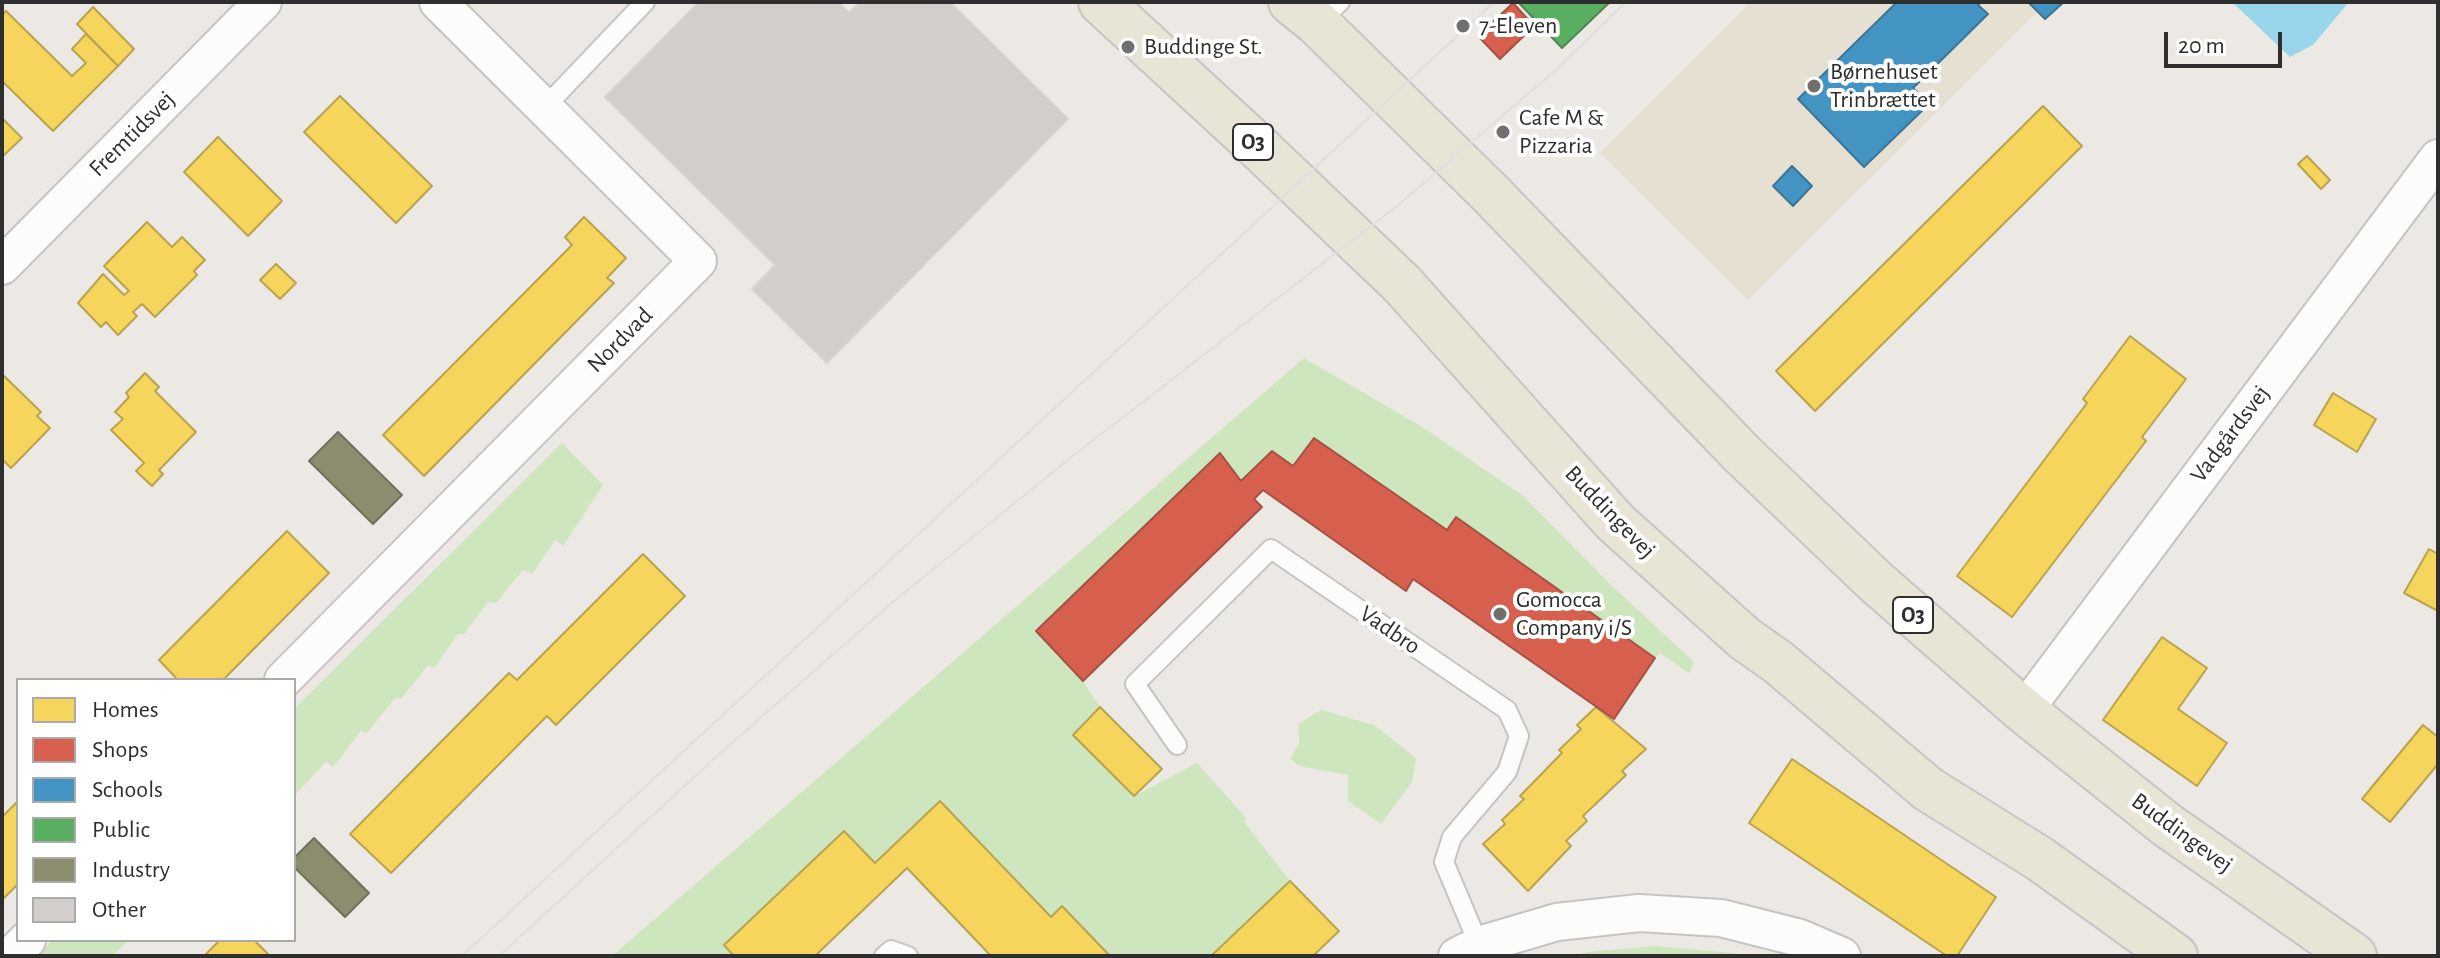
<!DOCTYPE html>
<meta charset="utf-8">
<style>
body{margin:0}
#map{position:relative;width:2440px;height:958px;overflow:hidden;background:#ece8e4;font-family:"Alegreya Sans",sans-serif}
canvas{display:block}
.frame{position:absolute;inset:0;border:4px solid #2e2e2e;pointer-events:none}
.legend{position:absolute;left:16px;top:678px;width:280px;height:264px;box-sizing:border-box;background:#fff;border:2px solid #ababab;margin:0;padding:10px 14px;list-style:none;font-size:24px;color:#2e2e2e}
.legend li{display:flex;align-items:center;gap:16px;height:40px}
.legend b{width:40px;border:2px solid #ababab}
.scale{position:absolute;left:2164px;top:32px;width:118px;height:36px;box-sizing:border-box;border:4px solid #2e2e2e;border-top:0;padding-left:10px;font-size:24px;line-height:28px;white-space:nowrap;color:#2e2e2e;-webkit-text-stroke:6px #fff;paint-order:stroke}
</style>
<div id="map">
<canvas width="2440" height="958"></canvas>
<div class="frame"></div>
<ul class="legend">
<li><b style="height:22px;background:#f6d55c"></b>Homes</li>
<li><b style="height:22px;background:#d6604d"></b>Shops</li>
<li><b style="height:22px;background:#4393c3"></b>Schools</li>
<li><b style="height:22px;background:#5aae61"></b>Public</li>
<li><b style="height:22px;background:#8c8c6e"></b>Industry</li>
<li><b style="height:22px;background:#d1cecb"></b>Other</li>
</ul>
<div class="scale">20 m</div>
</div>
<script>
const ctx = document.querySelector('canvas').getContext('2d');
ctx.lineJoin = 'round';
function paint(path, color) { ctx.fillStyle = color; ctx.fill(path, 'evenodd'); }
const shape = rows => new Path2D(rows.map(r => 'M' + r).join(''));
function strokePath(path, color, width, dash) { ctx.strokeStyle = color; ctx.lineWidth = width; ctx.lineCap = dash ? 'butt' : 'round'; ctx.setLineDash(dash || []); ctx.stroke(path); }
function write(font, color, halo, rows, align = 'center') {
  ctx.font = font + ' "Alegreya Sans",sans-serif'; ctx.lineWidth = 8; ctx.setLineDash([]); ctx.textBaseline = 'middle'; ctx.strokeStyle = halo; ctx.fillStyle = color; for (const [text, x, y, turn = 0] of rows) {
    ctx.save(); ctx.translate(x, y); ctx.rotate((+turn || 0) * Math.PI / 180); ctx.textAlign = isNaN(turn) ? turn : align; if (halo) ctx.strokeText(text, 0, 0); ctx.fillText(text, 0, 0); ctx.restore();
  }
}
const education = shape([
 [1751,2,2064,2,2045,19,2037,12,1748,300,1600,153]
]);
const green = shape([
 [1304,358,1419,425,1522,495,1610,584,1694,662,1689,673,1660,653,1655,658,1457,518,1447,530,1315,438,1293,466,1272,452,1241,481,1220,454,1036,631,1083,681,1100,707,1074,735,1134,796,1197,763,1247,819,1244,822,1290,881,1211,956,1110,956,1051,917,940,801,875,863,843,831,724,945,734,956,612,956],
 [562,443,603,485,563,546,555,540,532,574,523,570,496,603,488,602,464,634,458,634,434,668,428,665,401,699,396,697,366,734,361,731,333,767,326,762,294,796,294,709],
 [1321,710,1374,725,1416,758,1412,782,1381,824,1348,801,1348,775,1299,766,1290,758,1299,744,1298,724],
 [53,940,129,940,112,956,37,956],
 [1655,946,1733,953,1746,956,1572,956,1588,952]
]);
const water = shape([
 [2232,2,2349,2,2313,45,2290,57]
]);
const homes = shape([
 [93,7,134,49,118,66,77,24,93,7],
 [6,11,72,76,86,63,72,49,86,34,118,66,53,131,2,81,2,15,6,11],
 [340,96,432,186,396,223,304,132,340,96],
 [2043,106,2082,146,1815,411,1776,371,2043,106],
 [2,118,22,138,2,157,2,118],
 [218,137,282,201,248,236,184,172,218,137],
 [2307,156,2330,180,2321,189,2298,164,2307,156],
 [584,217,626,258,607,278,614,283,424,476,383,435,572,245,565,237,584,217],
 [147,222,172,247,182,237,205,260,194,271,197,275,155,317,142,304,133,312,137,316,118,335,106,322,101,327,78,303,103,274,124,295,129,291,104,266,147,222],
 [276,264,296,283,280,299,260,280,276,264],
 [2130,336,2186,379,2142,437,2146,441,2012,617,1957,576,2087,403,2083,399,2130,336],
 [145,373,159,387,155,391,196,432,159,470,163,474,152,486,136,471,144,463,111,430,123,419,115,412,129,397,126,393,145,373],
 [2,374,41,412,37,416,50,428,11,468,2,459,2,374],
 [2333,393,2376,419,2357,452,2314,425,2333,393],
 [287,531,329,573,223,680,178,680,159,660,287,531],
 [2429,549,2438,554,2438,611,2404,593,2429,549],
 [643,554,685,596,556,725,547,716,391,873,350,834,509,673,517,680,643,554],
 [2162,637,2207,668,2178,709,2227,743,2197,786,2103,720,2162,637],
 [1100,707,1162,769,1134,796,1073,735,1100,707],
 [1596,707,1646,749,1622,771,1626,775,1583,816,1587,821,1566,841,1571,846,1528,891,1483,844,1505,824,1502,820,1524,799,1520,796,1562,753,1559,750,1581,729,1577,725,1596,707],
 [2423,725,2438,737,2438,764,2390,822,2362,799,2423,725],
 [1792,759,1996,897,1957,956,1947,956,1749,823,1792,759],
 [18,801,18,884,2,900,2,817,18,801],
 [940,801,1051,917,1062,906,1110,956,991,956,907,868,815,956,734,956,724,945,844,831,875,863,940,801],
 [1290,881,1339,931,1313,956,1211,956,1290,881],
 [220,940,254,940,270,956,204,956,220,940]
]);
const shops = shape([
 [1513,3,1534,26,1500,59,1478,36,1513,3],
 [1314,438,1447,530,1456,517,1655,658,1614,719,1413,579,1406,591,1263,490,1254,499,1262,507,1083,681,1036,631,1220,453,1241,481,1272,451,1293,466,1314,438]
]);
const schools = shape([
 [1897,2,1981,2,1978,5,1988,14,1913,88,1929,104,1864,167,1798,99,1897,2],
 [2028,2,2064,2,2045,19,2028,2],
 [1792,166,1812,186,1793,206,1773,186,1792,166]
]);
const public = shape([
 [1518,2,1610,2,1562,48,1518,2]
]);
const industry = shape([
 [338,432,402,495,373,524,309,461,338,432],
 [314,838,369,893,345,917,294,867,294,858,314,838]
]);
const building = shape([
 [699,2,839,2,849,13,860,2,950,2,1068,119,827,363,752,289,775,265,605,97,699,2]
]);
const lane = shape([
 [1317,23,1340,2],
 [544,108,645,2],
 [1177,745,1135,684,1271,549,1507,710,1519,736,1507,772,1452,837,1444,862,1479,945],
 [884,956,891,950,908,956]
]);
const street = shape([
 [2,266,263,2],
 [283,680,698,261,438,2],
 [2024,711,2438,158],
 [11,956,27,940],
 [1457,956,1479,945,1557,922,1639,913,1721,918,1800,938,1842,956]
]);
const primary = shape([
 [1101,2,1254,143,1402,284,1615,522,1744,638,1778,662,1928,789,2040,859,2175,956],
 [1291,2,1317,23,1490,193,1742,454,1876,582,2024,711,2167,825,2354,956]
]);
const tram = shape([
 [462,956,1494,2],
 [499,956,727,747,894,601,1074,455,1397,206,1556,70,1626,2]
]);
const markers = [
 [1463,26,8,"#706f6e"],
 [1128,47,8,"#706f6e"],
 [1814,86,8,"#706f6e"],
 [1503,132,8,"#706f6e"],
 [1500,614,8,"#706f6e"]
];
const shields = [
 [1253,142,40],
 [1913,615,40]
];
const shieldNames = [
 ["O3",1253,142],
 ["O3",1913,615]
];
const poiNames = [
 ["7-Eleven",1479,26],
 ["Buddinge St.",1144,47],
 ["Børnehuset",1830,72],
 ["Trinbrættet",1830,100],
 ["Cafe M &",1519,118],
 ["Pizzaria",1519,146],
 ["Gomocca",1516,600],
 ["Company i/S",1516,628]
];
const streetNames = [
 ["Fremtidsvej",132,134,-45],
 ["Nordvad",620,340,-45],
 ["Vadgårdsvej",2230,434,-53],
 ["Buddingevej",1610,512,46],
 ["Vadbro",1390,630,34],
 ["Buddingevej",2182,833,36]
];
paint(education, '#e6e0d3');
paint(green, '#cee6be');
paint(water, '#99d6ec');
paint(homes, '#f6d55c');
strokePath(homes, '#baa34e', 2);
paint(shops, '#d6604d');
strokePath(shops, '#a45144', 2);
paint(schools, '#4393c3');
strokePath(schools, '#3d7596', 2);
paint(public, '#5aae61');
strokePath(public, '#4d8852', 2);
paint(industry, '#8c8c6e');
strokePath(industry, '#70705b', 2);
paint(building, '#d1cecb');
strokePath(building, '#d7d4d0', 2);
strokePath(lane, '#c5c4c5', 22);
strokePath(street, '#c5c4c5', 40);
strokePath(primary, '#c6c5c4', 48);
strokePath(lane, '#fcfcfb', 18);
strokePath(street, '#fcfcfb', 36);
strokePath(primary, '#e8e4d6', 44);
strokePath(tram, '#dfdfe1', 2);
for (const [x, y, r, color] of markers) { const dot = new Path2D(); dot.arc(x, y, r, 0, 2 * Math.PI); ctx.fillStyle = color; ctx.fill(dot); strokePath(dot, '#fff', 3); }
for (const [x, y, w] of shields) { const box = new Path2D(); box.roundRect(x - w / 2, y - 18, w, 36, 6); ctx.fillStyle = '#fff'; ctx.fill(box); strokePath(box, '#2e2e2e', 2); }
write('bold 22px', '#2e2e2e', null, shieldNames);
write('24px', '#2e2e2e', '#fff', poiNames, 'left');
write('24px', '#2e2e2e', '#fff', streetNames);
</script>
